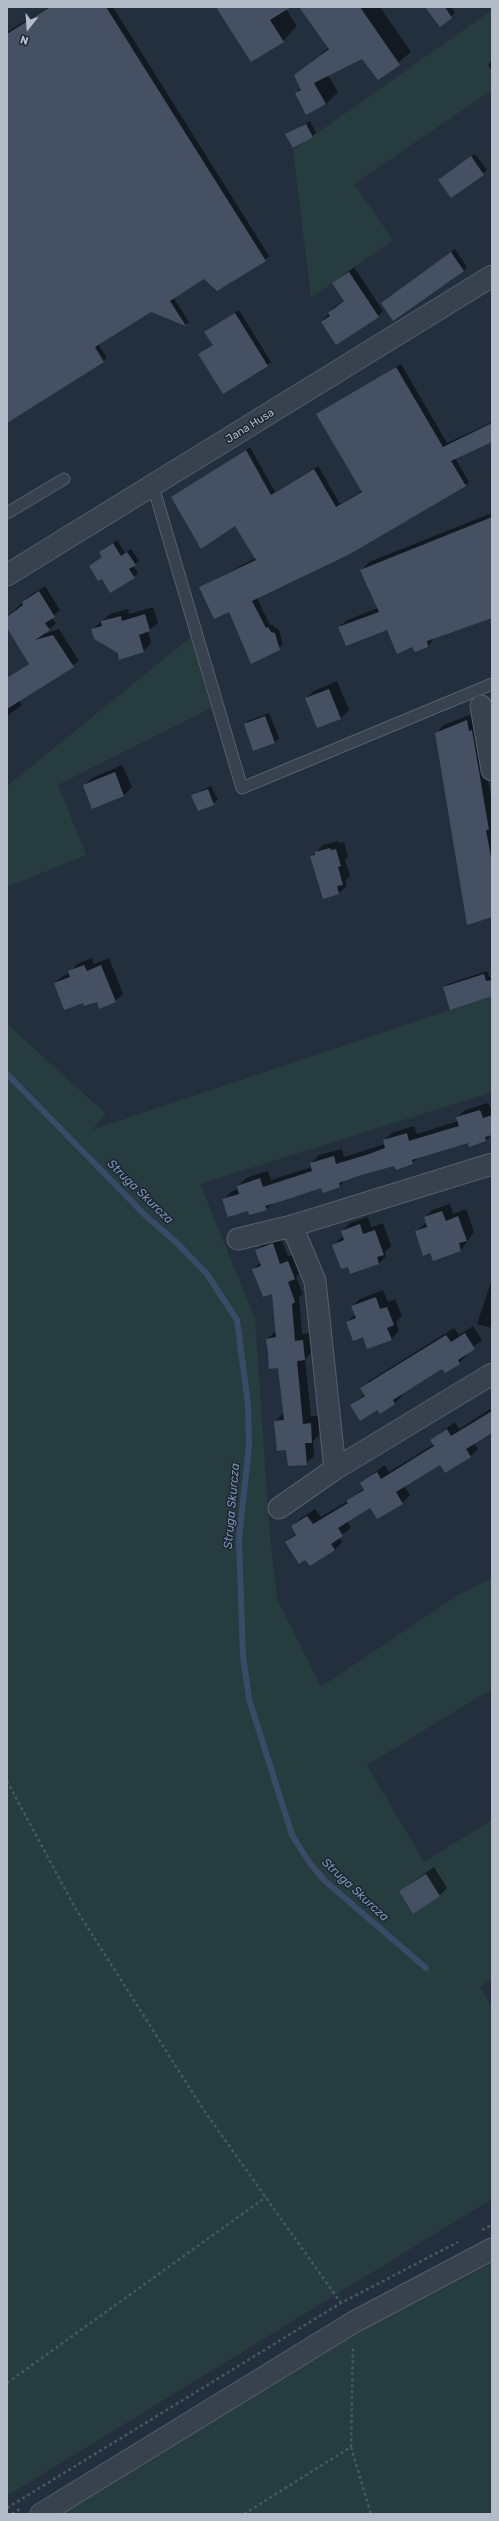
<!DOCTYPE html>
<style>
body{margin:0}
#map{position:relative;width:499px;height:2521px;overflow:hidden;background:#242f3e;font-family:Rubik,sans-serif}
canvas{display:block}
.frame{position:absolute;inset:0;border:8px solid #b4bcc9;pointer-events:none}
.north{position:absolute;left:8px;top:8px;width:40px;height:40px;-webkit-text-stroke:3px #1d2633;paint-order:stroke;rotate:197deg;font-size:11px;font-weight:700;line-height:16px;text-align:center;color:#b4bcc9}
.north::after{content:'';display:block;margin:auto;width:14px;height:18px;background:#b4bcc9;clip-path:polygon(50% 0,100% 100%,50% 72%,0 100%)}
</style>
<div id="map">
<canvas width="499" height="2521"></canvas>
<div class="frame"></div>
<div class="north">N</div>
</div>
<script>
const ctx = document.querySelector('canvas').getContext('2d');
ctx.lineJoin = 'round';
function paint(path, color) { ctx.fillStyle = color; ctx.fill(path, 'evenodd'); }
const shape = rows => new Path2D(rows.map(r => 'M' + r).join(''));
function strokePath(path, color, width, dash) { ctx.strokeStyle = color; ctx.lineWidth = width; ctx.lineCap = dash ? 'butt' : 'round'; ctx.setLineDash(dash || []); ctx.stroke(path); }
function write(font, color, halo, rows, align = 'center') {
  ctx.font = font + ' Rubik,sans-serif'; ctx.lineWidth = 3; ctx.setLineDash([]); ctx.textBaseline = 'middle'; ctx.strokeStyle = halo; ctx.fillStyle = color; for (const [text, x, y, turn = 0] of rows) {
    ctx.save(); ctx.translate(x, y); ctx.rotate((+turn || 0) * Math.PI / 180); ctx.textAlign = isNaN(turn) ? turn : align; if (halo) ctx.strokeText(text, 0, 0); ctx.fillText(text, 0, 0); ctx.restore();
  }
}
const green = shape([
 [492,10,492,90,354,184,393,240,311,298,293,150],
 [191,637,211,708,58,785,86,855,7,887,7,786],
 [492,996,492,1092,200,1184,255,1318,269,1525,277,1599,321,1687,455,1597,492,1578,492,1689,367,1765,424,1862,492,1820,492,1979,480,1987,492,2008,492,2199,7,2496,7,1024,106,1114,92,1130],
 [492,2263,492,2514,60,2514,335,2344]
]);
const shadow = shape([
 [49,7,113,7,269,256,265,260,204,278,173,297,189,322,185,325,151,311,98,344,107,358,103,361,7,422,7,32],
 [218,7,289,7,286,9,297,26,283,41],
 [301,7,380,7,411,52,378,79,362,58,328,75,338,92,326,104,307,113,296,93,301,88,295,76,329,47],
 [426,7,451,7,455,13,440,25],
 [491,61,492,61,492,71,488,65],
 [310,121,316,133,312,136,287,134],
 [475,154,487,170,452,197,440,180],
 [455,249,467,267,464,271,386,300],
 [354,267,383,311,378,316,322,322,334,307,345,300,333,284],
 [239,310,271,362,267,365,203,351,214,344,206,332],
 [401,364,447,443,492,422,492,441,455,458,469,482,465,485,257,598,270,625,272,624,275,628,279,630,283,645,251,663,229,611,200,587,256,558,236,525,172,497,250,447,275,492,318,466,340,504,362,491,317,414],
 [492,513,492,617,435,637,428,646,413,645,387,629,339,627,347,620,378,608,362,570,369,562],
 [117,540,125,553,131,549,139,561,133,566,138,573,134,577,102,577,90,566,103,556,100,552,104,548],
 [45,586,60,610,51,618,56,623,44,634,59,629,79,661,19,700,22,705,7,716,7,689,29,663,7,627,7,617,29,596],
 [153,607,158,623,148,631,151,643,144,651,118,652,92,630,110,614,128,609,129,614],
 [337,681,349,710,341,718,318,727,306,698,314,691],
 [269,713,279,738,275,742,254,750,245,725,248,721],
 [474,713,479,723,492,804,492,916,436,733,444,725],
 [122,765,132,787,124,795,93,807,84,786,92,778],
 [211,786,218,800,199,810,192,795],
 [338,841,339,843,344,842,348,857,345,860,350,876,345,881,347,886,339,893,311,857,323,845],
 [92,958,94,964,109,958,123,994,115,1001,84,1001,55,983,63,976,70,973,77,964],
 [487,971,490,978,492,978,492,995,444,987,448,984],
 [488,1103,492,1111,492,1134,486,1140,468,1141,419,1157,412,1163,395,1164,346,1179,340,1186,322,1187,273,1203,266,1209,248,1210,224,1199,231,1192,239,1189,238,1186,246,1178,268,1171,271,1180,312,1167,311,1163,319,1155,342,1149,344,1157,385,1144,384,1141,392,1133,414,1126,417,1134,458,1121,457,1117,465,1110],
 [450,1204,453,1214,466,1209,474,1232,461,1250,433,1259,416,1231,426,1223,425,1217,432,1210],
 [368,1217,371,1227,383,1223,391,1246,385,1252,386,1256,379,1264,349,1265,333,1245,344,1236,342,1231,350,1223],
 [280,1236,288,1256,296,1254,302,1270,296,1277,303,1294,299,1297,302,1334,310,1333,312,1352,305,1359,311,1416,318,1416,320,1434,313,1441,314,1456,306,1464,287,1449,275,1421,284,1413,279,1367,267,1339,276,1331,273,1292,253,1269,261,1262,256,1251,264,1243],
 [492,1279,492,1328,477,1324],
 [383,1290,388,1302,395,1299,402,1316,396,1322,399,1331,391,1339,364,1335,347,1322,356,1314,352,1306,360,1299],
 [473,1326,482,1340,466,1353,467,1355,459,1363,443,1368,401,1394,402,1396,395,1403,378,1409,351,1405,365,1394,361,1388,369,1381,454,1328,459,1335],
 [492,1408,492,1432,474,1443,478,1449,470,1457,440,1464,404,1486,410,1495,402,1503,370,1507,347,1521,351,1528,339,1537,342,1542,335,1550,306,1558,286,1542,296,1533,292,1526,300,1519,315,1509,321,1517,348,1501,364,1488,362,1483,378,1470,385,1465,389,1472,434,1444,431,1440,448,1427,455,1422,459,1429],
 [434,1867,447,1888,439,1896,400,1891]
]);
const stream = shape([
 [7,1074,147,1217,176,1242,207,1274,237,1320,248,1405,249,1446,239,1539,243,1656,249,1699,292,1835,309,1862,325,1881,426,1968]
]);
const building = shape([
 [50,7,106,7,266,261,217,291,204,279,170,301,186,326,151,312,95,347,104,362,7,423,7,34],
 [216,7,291,7,270,20,284,42,251,62],
 [299,7,360,7,400,65,378,80,362,59,314,83,326,104,306,115,295,93,301,90,294,75,329,49],
 [425,7,445,7,452,18,440,27],
 [306,124,313,137,293,148,285,134],
 [471,156,484,175,451,198,438,180],
 [451,252,464,271,393,321,381,303],
 [349,272,379,317,336,345,321,322,330,316,328,313,344,301,332,283],
 [235,313,268,366,223,394,198,354,213,345,204,332],
 [396,367,443,447,492,423,492,442,451,461,466,486,350,554,252,601,266,628,268,627,271,632,275,633,280,650,251,664,229,612,214,619,199,587,256,560,235,526,201,549,171,497,246,450,271,495,314,469,336,507,362,492,316,414],
 [492,517,492,618,427,641,428,647,415,652,412,647,397,654,387,630,346,646,338,627,379,612,360,570],
 [113,543,121,556,127,552,136,565,129,569,135,578,110,593,102,579,98,581,89,566,102,557,99,552],
 [39,591,55,617,45,623,50,630,35,640,53,635,74,667,7,709,7,678,29,664,7,628,7,617,23,605,22,602],
 [145,614,150,631,139,635,144,652,119,660,118,653,94,639,91,629,102,626,101,621,121,616,122,621],
 [329,689,341,719,317,728,305,698],
 [265,716,275,743,253,751,244,724],
 [467,720,469,731,472,730,489,830,486,830,492,863,492,917,467,925,435,733],
 [115,772,124,796,92,809,83,785],
 [208,789,214,805,198,811,191,795],
 [330,848,331,850,336,849,341,866,338,867,343,885,337,886,339,894,323,899,310,856,315,855,315,852],
 [84,965,87,971,101,965,116,1002,99,1009,97,1002,84,1006,83,1003,64,1010,54,983,70,977,68,971],
 [484,974,486,981,492,980,492,996,450,1010,443,987],
 [480,1110,483,1118,492,1115,492,1135,485,1137,486,1141,469,1147,468,1143,412,1160,413,1164,396,1170,394,1166,358,1176,339,1183,340,1187,323,1193,321,1188,285,1200,265,1206,267,1210,249,1215,248,1211,228,1217,222,1199,239,1194,237,1186,260,1178,263,1187,312,1171,310,1163,334,1156,336,1164,369,1154,385,1148,383,1140,407,1133,409,1141,442,1131,459,1126,456,1117],
 [442,1211,446,1221,458,1216,467,1241,459,1243,461,1251,433,1261,430,1253,423,1256,415,1231,427,1227,424,1217],
 [360,1224,363,1234,375,1230,384,1255,377,1257,379,1264,350,1274,348,1267,341,1269,332,1245,344,1240,341,1231],
 [273,1243,280,1264,288,1261,295,1279,288,1282,295,1302,292,1304,295,1341,303,1340,305,1360,297,1361,303,1424,311,1423,312,1443,305,1443,307,1465,288,1466,286,1450,277,1451,274,1421,284,1420,278,1368,269,1369,268,1353,266,1339,276,1337,272,1294,263,1297,252,1269,261,1266,255,1250],
 [376,1297,380,1309,387,1307,394,1325,387,1328,392,1340,367,1349,363,1337,353,1341,346,1322,356,1318,351,1306],
 [465,1333,475,1349,458,1360,460,1364,445,1373,442,1369,410,1389,393,1400,395,1404,380,1414,377,1410,360,1421,350,1405,365,1396,360,1388,446,1335,451,1342],
 [492,1411,492,1433,466,1449,471,1457,445,1473,440,1465,396,1492,403,1504,377,1519,370,1508,338,1528,343,1536,331,1544,335,1550,310,1566,305,1560,299,1564,285,1542,296,1535,291,1526,307,1516,313,1524,348,1503,346,1501,364,1490,360,1483,369,1477,377,1472,381,1479,434,1446,430,1440,447,1429,451,1436],
 [426,1874,440,1896,413,1914,399,1891]
]);
const path = shape([
 [7,1781,74,1906,203,2109,343,2306],
 [482,2230,492,2225],
 [7,2383,266,2197],
 [351,2447,371,2514],
 [7,2508,341,2303,458,2242],
 [12,2514,22,2508],
 [244,2514,351,2447,353,2345]
]);
const lane = shape([
 [153,486,242,788,492,684],
 [7,513,64,479]
]);
const street = shape([
 [7,575,492,276],
 [481,706,492,770],
 [292,1226,315,1281,335,1469],
 [238,1239,292,1226,492,1164],
 [279,1508,335,1469,492,1374],
 [41,2514,354,2322,492,2249]
]);
const streetNames = [
 ["Jana Husa",250,426,-32]
];
const waterNames = [
 ["Struga Skurcza",140,1192,44],
 ["Struga Skurcza",232,1506,-85],
 ["Struga Skurcza",355,1890,43]
];
paint(green, '#263c3f');
paint(shadow, '#0007');
strokePath(stream, '#394c67', 6);
paint(building, '#455162');
strokePath(lane, '#565f6c', 13);
strokePath(street, '#565f6c', 23);
strokePath(path, '#44595c', 2.5, [3, 3]);
strokePath(lane, '#38414e', 11);
strokePath(street, '#38414e', 21);
write('11px', '#b4bcc9', '#1d2633', streetNames);
write('italic 12px', '#7c92b1', '#1d2633', waterNames);
</script>
